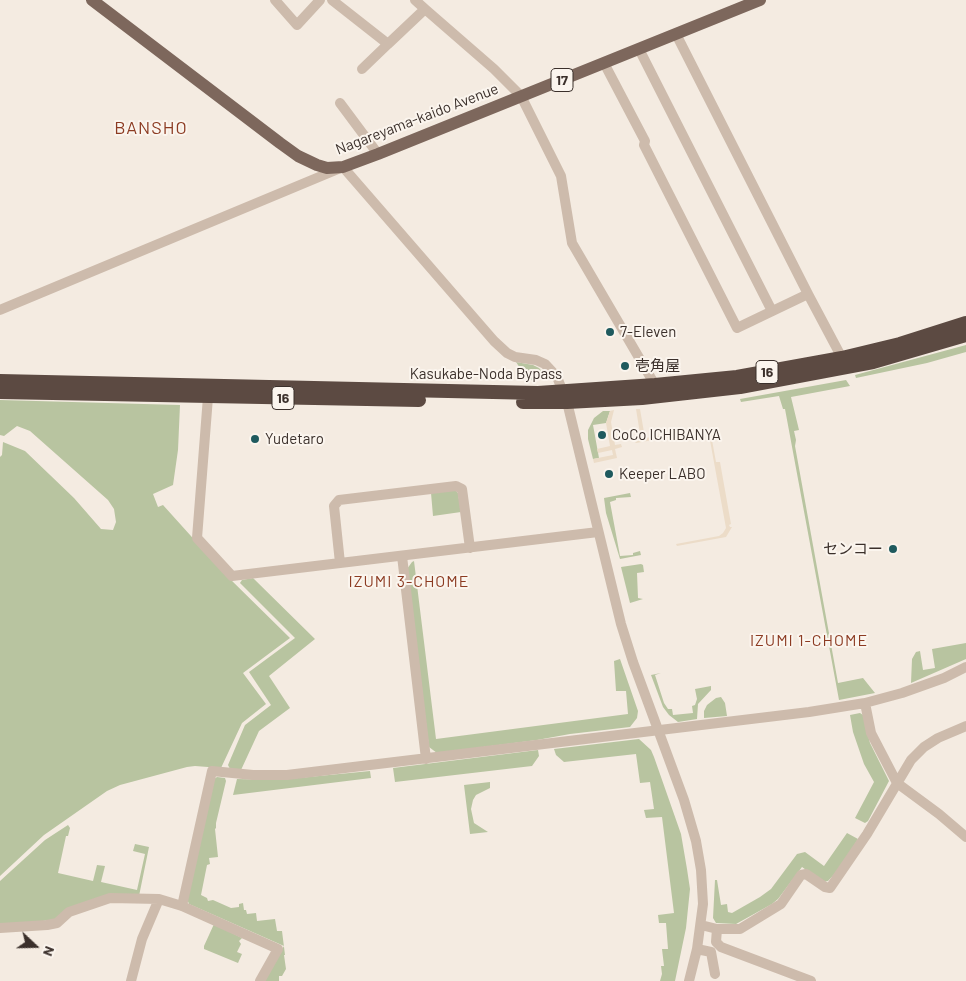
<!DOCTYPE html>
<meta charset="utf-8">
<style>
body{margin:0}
#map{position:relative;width:966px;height:981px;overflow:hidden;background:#f4ebe1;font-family:Barlow,sans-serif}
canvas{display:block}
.north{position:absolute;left:10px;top:921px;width:50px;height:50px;-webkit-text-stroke:4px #fbf5ee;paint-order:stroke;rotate:111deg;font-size:14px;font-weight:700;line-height:20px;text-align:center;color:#3b302b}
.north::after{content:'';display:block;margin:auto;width:18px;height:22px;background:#3b302b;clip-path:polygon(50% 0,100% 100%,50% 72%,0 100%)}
</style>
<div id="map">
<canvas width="966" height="981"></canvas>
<div class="north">N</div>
</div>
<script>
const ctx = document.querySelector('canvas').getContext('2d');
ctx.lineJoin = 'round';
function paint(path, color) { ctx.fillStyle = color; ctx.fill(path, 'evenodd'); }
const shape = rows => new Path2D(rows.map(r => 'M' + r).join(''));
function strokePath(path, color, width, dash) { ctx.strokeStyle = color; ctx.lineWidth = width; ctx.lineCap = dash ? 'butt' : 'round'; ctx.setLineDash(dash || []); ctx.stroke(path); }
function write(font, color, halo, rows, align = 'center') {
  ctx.font = font + ' Barlow,"Noto Sans JP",sans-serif'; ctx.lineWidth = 4; ctx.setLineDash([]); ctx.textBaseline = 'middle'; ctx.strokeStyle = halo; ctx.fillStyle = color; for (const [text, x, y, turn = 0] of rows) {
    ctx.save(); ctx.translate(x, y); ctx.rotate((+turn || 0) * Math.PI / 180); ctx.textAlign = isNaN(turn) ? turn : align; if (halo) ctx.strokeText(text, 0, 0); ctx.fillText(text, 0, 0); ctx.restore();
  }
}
const green = shape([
 [966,345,966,352,927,363,856,378,855,375],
 [516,362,533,365,539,368,545,375,533,381,526,377],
 [846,380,850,386,791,397,799,430,794,431,796,440,795,446,838,683,863,678,875,693,839,700,785,409,783,409,779,396,741,402,740,399],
 [0,400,180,405,178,450,173,485,153,494,158,507,163,505,227,576,290,638,243,673,266,704,242,723,221,768,195,766,187,767,120,785,107,791,44,835,0,876,0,457,2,455,3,442,25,451,74,498,101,529,113,530,116,522,114,509,108,500,30,431,17,426,4,436,0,435],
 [603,411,610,411,606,423,593,425,599,458,593,459,588,439,588,430,594,418],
 [455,490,458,493,461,512,433,516,431,493],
 [630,493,631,497,616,498,616,500,610,502,620,556,633,555,633,553,640,551,641,555,620,559,606,513,604,498],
 [414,561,436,739,628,714,626,691,616,691,614,661,620,659,638,711,637,718,630,727,570,734,537,740,437,753,429,747,407,569,412,562],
 [641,564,643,565,644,572,637,573,638,598,643,599,630,603,621,567],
 [253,578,315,639,269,676,290,708,259,731,241,770,230,769,228,765,245,725,271,705,249,672,295,638,240,583,242,580],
 [966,643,966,659,911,683,912,659,916,652,920,651,923,670,935,668,932,649],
 [661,673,655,675,664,703,668,709,672,709,673,715,693,713,692,706,695,705,697,699,695,689,711,686,711,690,698,704,697,719,678,722,669,715,663,707,651,675],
 [721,697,725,703,727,716,704,718,704,711,707,705,716,698],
 [860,713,863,715,870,743,889,781,868,821,865,823,855,818,874,782,864,764,853,732,850,715],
 [639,739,651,750,654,757,681,834,687,869,690,889,686,928,675,981,660,981,662,974,661,966,664,966,662,949,668,949,666,923,659,923,658,915,674,913,662,817,646,818,644,810,654,809,650,782,640,783,636,754,564,762,556,755,554,749],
 [538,750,539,756,532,766,395,782,393,768],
 [370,771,371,778,233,795,237,779,278,780],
 [217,777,225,778,226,781,216,823,216,828,215,829,218,857,209,858,210,864,207,865,201,895,207,898,208,901,213,900,231,908,239,907,239,904,243,903,244,910,246,910,247,914,256,913,257,921,275,919,277,931,282,931,285,955,284,955,286,969,282,976,279,976,279,981,264,981,284,946,189,904,187,899,214,779],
 [490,782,490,788,476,795,473,800,471,809,474,823,488,832,470,834,464,785],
 [68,825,70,828,68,836,66,836,58,873,93,881,97,865,105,866,101,882,137,890,145,854,133,851,135,844,149,847,139,896,109,896,57,919,0,927,0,881,45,840],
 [847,833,858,839,839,869,828,881,823,882,802,867,778,899,772,904,736,924,716,923,713,918,715,880,717,880,721,905,727,904,728,912,732,913,760,897,771,889,797,854,805,852,824,866],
 [214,924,242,938,239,941,241,944,237,952,242,954,238,963,204,949,204,946]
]);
const plaza = shape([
 [636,409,640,409,645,438,675,433,675,436,636,443,635,442,641,440],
 [614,410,611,422,615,445,621,444,622,447,615,449,617,458,594,463,593,459,613,455,612,450,598,453,597,449,610,446,606,423,610,411],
 [712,428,714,439,712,440,716,462,720,462,731,524,729,525,730,527,732,527,726,537,677,546,676,544,719,536,723,533,726,528,709,435,709,431]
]);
const minor = shape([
 [275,0,297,25,320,0],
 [332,0,388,44,425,9,494,69,521,96,561,176,572,243,655,385],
 [415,0,425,9],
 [676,34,808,294,842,358],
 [639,49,772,311],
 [604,63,645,141,644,145,737,328,808,294],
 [362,69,388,44],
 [340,103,378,154],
 [0,310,343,167,494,341,507,353,515,357,536,360,545,364,557,377,567,402,621,624,633,662,684,800,696,841,701,870,703,904,697,949,689,981],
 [208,397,197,538,232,576,598,532],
 [402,556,426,759],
 [340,563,334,506,339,500,456,486,462,489,470,548],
 [865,703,871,733,897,783,939,814,966,837],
 [182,906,212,771,253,775,287,775,809,712,865,703,902,693,944,678,966,667],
 [701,925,717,929,740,929,781,904,801,875,806,874,825,887,830,888,867,834,911,760,924,747,938,738,966,726],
 [0,928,47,925,57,923,69,912,110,898,159,899,182,906,278,949,260,981],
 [717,929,716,942,721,947,811,981],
 [697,949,711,952,715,974],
 [131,981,142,939,159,899]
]);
const major = shape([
 [92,0,280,143,298,156,317,165,327,168,343,167,378,154,760,0]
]);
const highway = shape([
 [0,381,538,393,655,385,737,377,842,358,900,344,966,323],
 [0,392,419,400],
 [523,402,567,402,642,398,740,387,873,362,966,335]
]);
const markers = [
 [610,332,5,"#1f5a5e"],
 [625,366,5,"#1f5a5e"],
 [602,435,5,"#1f5a5e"],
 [255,439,5,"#1f5a5e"],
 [609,474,5,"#1f5a5e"],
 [893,549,5,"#1f5a5e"]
];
const shields = [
 [562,80,22],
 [767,372,22],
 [283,398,22]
];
const shieldNames = [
 ["17",562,80],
 ["16",767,372],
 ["16",283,398]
];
const streetNames = [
 ["Nagareyama-kaido Avenue",417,119,-21],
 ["Kasukabe-Noda Bypass",486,374]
];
const poiNames = [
 ["7-Eleven",620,332],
 ["壱角屋",635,366],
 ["CoCo ICHIBANYA",612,435],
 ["Yudetaro",265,439],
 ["Keeper LABO",619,474],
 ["センコー",883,549,"right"]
];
const neighbourhoodNames = [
 ["IZUMI 3-CHOME",409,582],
 ["IZUMI 1-CHOME",809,641]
];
const quarterNames = [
 ["BANSHO",151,128]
];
paint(green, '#b8c4a0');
paint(plaza, '#ecdcc8');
strokePath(minor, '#cdbbac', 10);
strokePath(major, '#7d675c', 12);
strokePath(highway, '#5c4a42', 14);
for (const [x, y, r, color] of markers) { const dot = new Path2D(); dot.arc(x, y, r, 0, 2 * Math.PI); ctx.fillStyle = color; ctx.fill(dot); strokePath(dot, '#fbf5ee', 2); }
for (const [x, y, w] of shields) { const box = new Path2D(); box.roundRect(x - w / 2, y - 11.5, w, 23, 4); ctx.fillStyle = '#fbf5ee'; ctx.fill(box); strokePath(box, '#3b302b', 1); }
write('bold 14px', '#3b302b', null, shieldNames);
write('15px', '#3b302b', '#fbf5ee', streetNames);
write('15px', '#3b302b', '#fbf5ee', poiNames, 'left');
ctx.letterSpacing = '1px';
write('16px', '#8c3b22', '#fbf5ee', neighbourhoodNames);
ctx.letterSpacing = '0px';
ctx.letterSpacing = '1px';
write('18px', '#8c3b22', '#fbf5ee', quarterNames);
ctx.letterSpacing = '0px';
</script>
